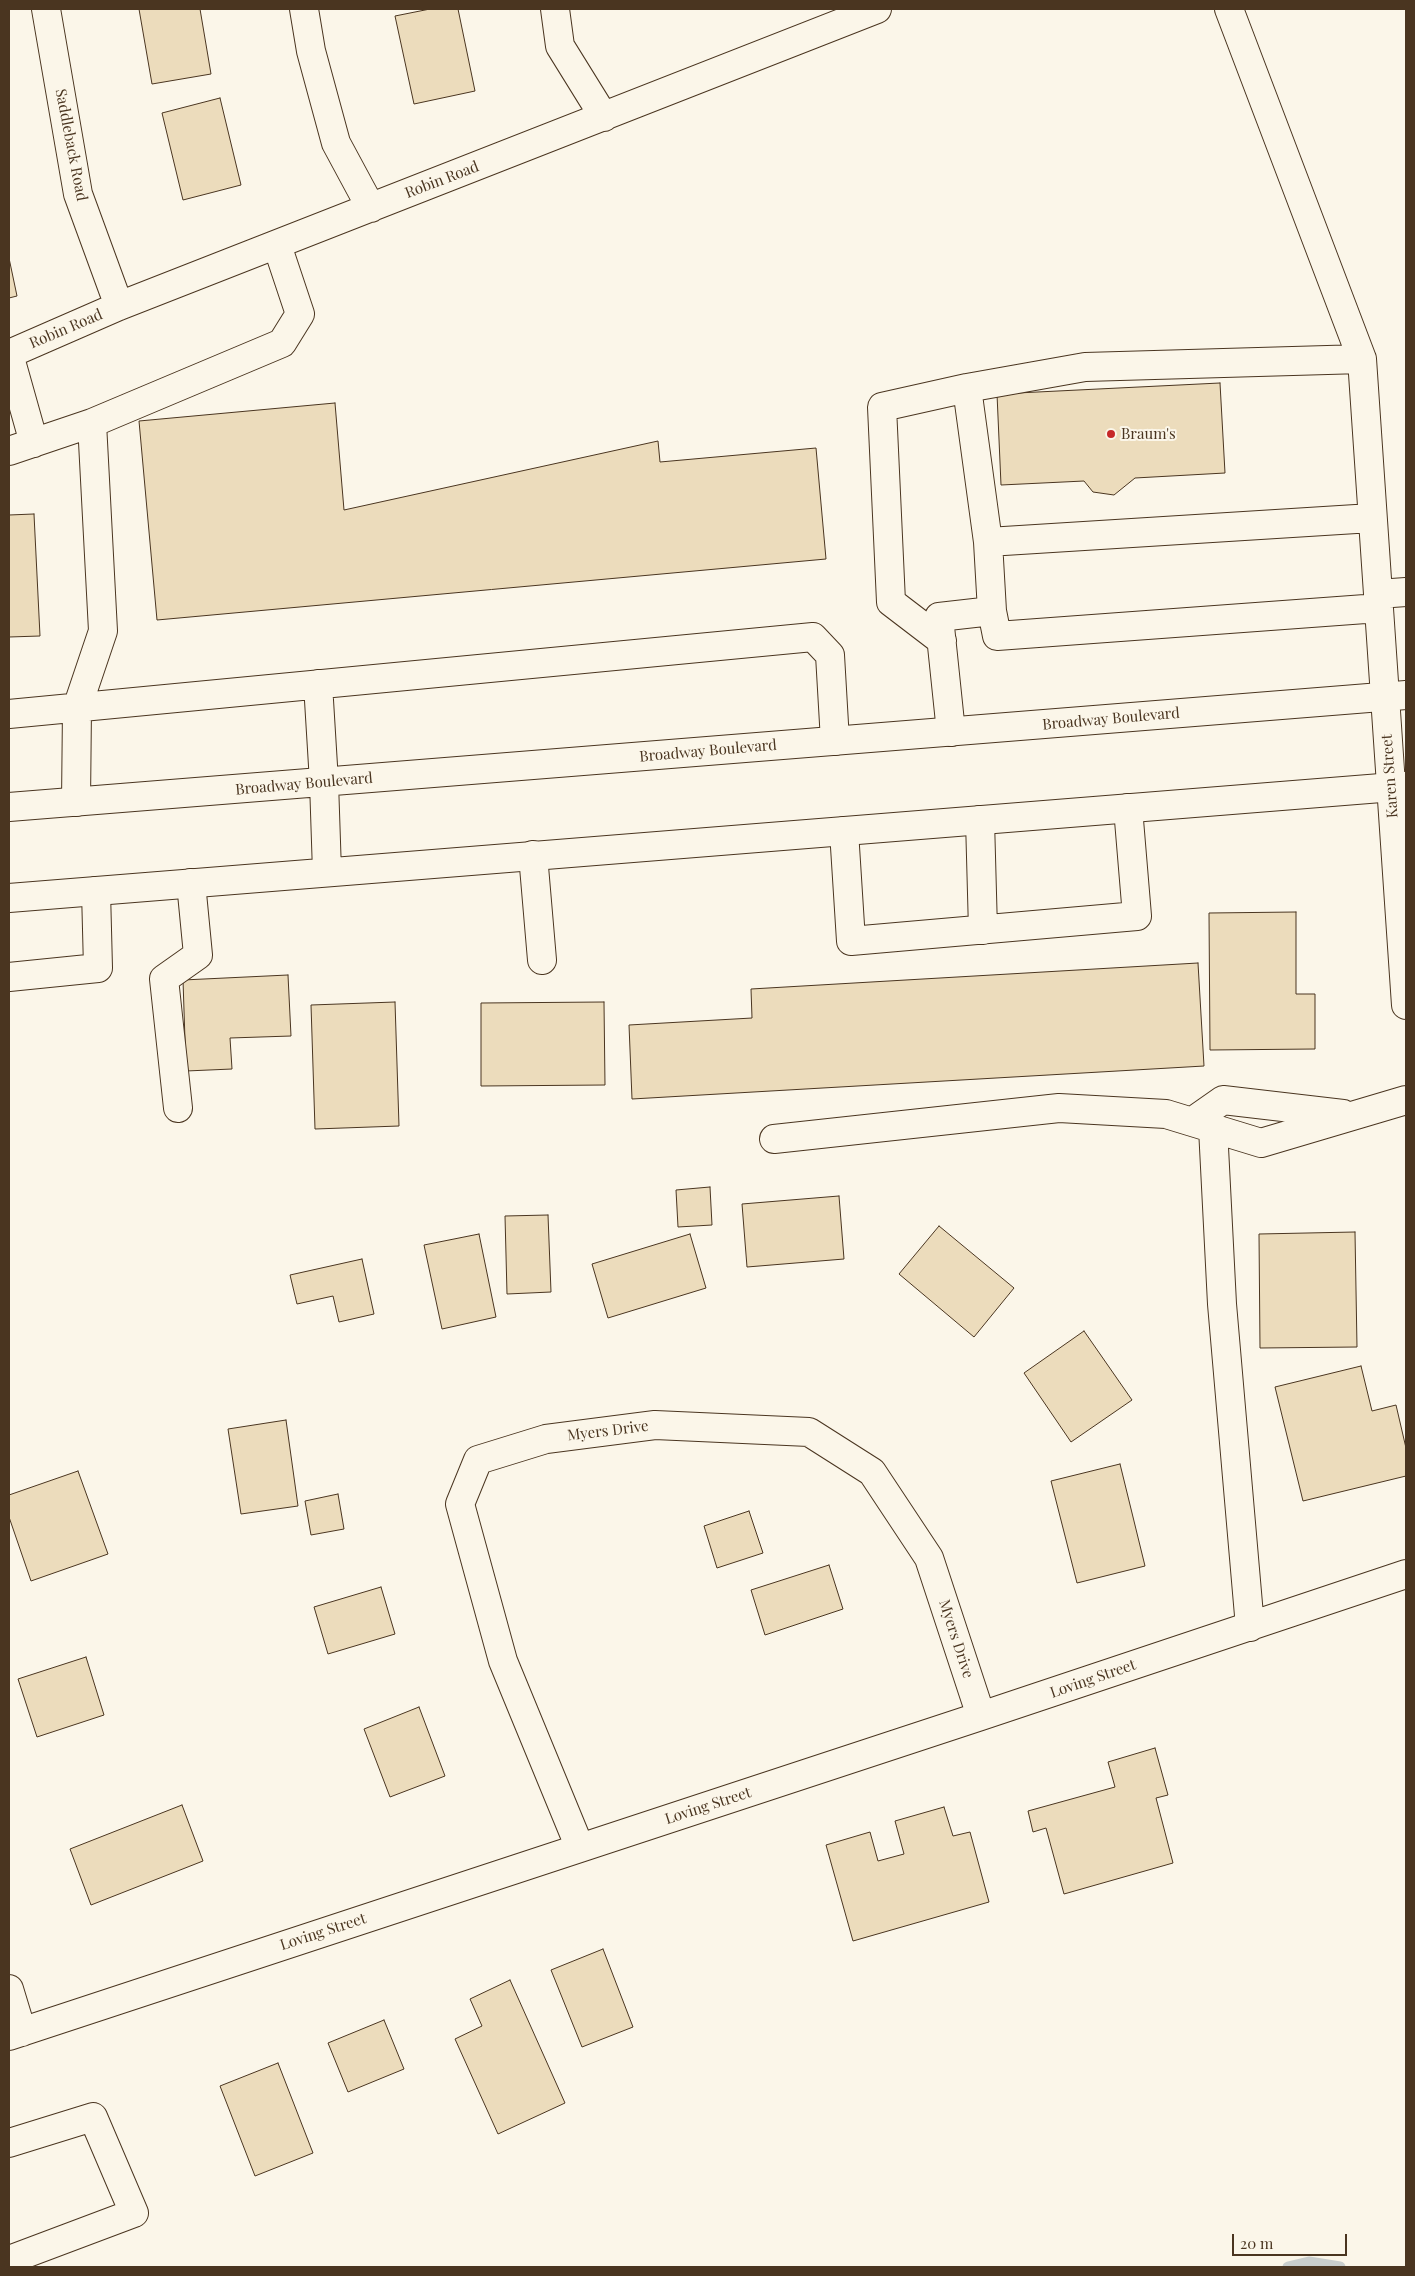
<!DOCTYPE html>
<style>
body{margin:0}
#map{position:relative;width:1415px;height:2276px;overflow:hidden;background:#fbf6e9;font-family:"Playfair Display",serif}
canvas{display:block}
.frame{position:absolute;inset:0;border:10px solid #4a3520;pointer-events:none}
.scale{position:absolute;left:1232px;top:2234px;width:115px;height:22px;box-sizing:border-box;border:2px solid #4a3520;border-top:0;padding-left:6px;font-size:15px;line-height:18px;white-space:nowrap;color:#4a3520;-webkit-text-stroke:4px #fbf6e9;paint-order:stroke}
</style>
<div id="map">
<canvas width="1415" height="2276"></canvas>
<div class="frame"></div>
<div class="scale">20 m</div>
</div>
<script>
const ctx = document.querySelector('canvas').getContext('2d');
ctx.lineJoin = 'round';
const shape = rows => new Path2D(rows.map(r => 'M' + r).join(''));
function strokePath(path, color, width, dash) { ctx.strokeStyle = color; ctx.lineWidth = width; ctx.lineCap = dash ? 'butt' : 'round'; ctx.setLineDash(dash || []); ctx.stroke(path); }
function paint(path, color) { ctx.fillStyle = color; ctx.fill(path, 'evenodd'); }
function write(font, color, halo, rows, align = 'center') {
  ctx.font = font + ' "Playfair Display",serif'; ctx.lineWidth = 4; ctx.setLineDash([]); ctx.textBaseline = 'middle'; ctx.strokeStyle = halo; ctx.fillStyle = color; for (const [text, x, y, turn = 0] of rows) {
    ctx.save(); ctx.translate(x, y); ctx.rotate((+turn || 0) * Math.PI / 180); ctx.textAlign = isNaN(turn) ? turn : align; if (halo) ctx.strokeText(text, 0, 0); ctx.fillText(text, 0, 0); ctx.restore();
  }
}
const stream = shape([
 [1288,2267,1309,2262,1340,2267]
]);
const building = shape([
 [139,9,200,9,211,74,152,84,139,9],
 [430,9,458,9,475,91,414,104,395,16,430,9],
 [220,98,241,185,183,200,162,113,220,98],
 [9,258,17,296,9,298,9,258],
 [1220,383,1225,473,1135,478,1114,495,1093,492,1084,481,1001,485,997,394,1220,383],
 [335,403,344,510,658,441,660,462,816,448,826,559,157,620,139,421,335,403],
 [34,514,40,636,9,637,9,515,34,514],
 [1296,912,1296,994,1315,994,1315,1049,1210,1050,1209,913,1296,912],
 [1198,963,1204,1066,632,1099,629,1025,752,1018,751,989,1198,963],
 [288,975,291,1036,230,1038,232,1069,186,1071,183,980,288,975],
 [395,1002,399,1126,315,1129,311,1005,395,1002],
 [604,1002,605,1085,481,1086,481,1003,604,1002],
 [710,1187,712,1225,678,1227,676,1190,710,1187],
 [839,1196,844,1259,747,1267,742,1204,839,1196],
 [548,1215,551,1292,507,1294,505,1216,548,1215],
 [939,1226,1014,1288,974,1337,899,1274,939,1226],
 [1355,1232,1357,1347,1260,1348,1259,1234,1355,1232],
 [479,1234,496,1317,442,1329,424,1245,479,1234],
 [690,1234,706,1288,608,1318,592,1264,690,1234],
 [362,1259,374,1314,339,1322,333,1296,297,1304,290,1275,362,1259],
 [1084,1331,1132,1400,1071,1442,1024,1373,1084,1331],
 [1361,1366,1372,1411,1396,1405,1406,1448,1406,1476,1303,1501,1275,1387,1361,1366],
 [286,1420,298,1506,241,1514,228,1429,286,1420],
 [1120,1464,1145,1566,1077,1583,1051,1481,1120,1464],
 [78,1471,108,1554,31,1581,9,1517,9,1495,78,1471],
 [338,1494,344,1529,311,1535,305,1501,338,1494],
 [749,1511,763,1553,717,1568,704,1526,749,1511],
 [829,1565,843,1609,765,1635,751,1590,829,1565],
 [381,1587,395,1634,328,1654,314,1607,381,1587],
 [86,1657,104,1715,37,1737,18,1679,86,1657],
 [419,1707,445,1776,390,1797,364,1729,419,1707],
 [1155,1748,1168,1795,1156,1798,1173,1863,1064,1894,1046,1828,1033,1832,1028,1811,1115,1787,1108,1762,1155,1748],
 [182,1805,203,1861,91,1905,70,1849,182,1805],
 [944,1807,953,1836,970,1832,989,1902,853,1941,826,1845,870,1832,878,1861,904,1854,895,1821,944,1807],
 [603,1949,633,2027,582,2047,551,1970,603,1949],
 [510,1980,565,2103,498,2134,455,2039,482,2026,470,1999,510,1980],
 [384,2020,404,2069,348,2092,328,2043,384,2020],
 [278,2063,313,2153,255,2176,220,2086,278,2063]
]);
const minor = shape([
 [46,9,78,194,119,306],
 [304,9,311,51,336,143,371,208],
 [555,9,560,46,604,117],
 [1229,9,1362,359,1406,1005],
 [9,354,119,306,877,9],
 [9,354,34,443],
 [9,451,92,423],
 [988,542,967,388,1085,367,1362,359],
 [1378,594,1406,592],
 [992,611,997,636,1379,608],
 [942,641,891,602,882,407,967,388],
 [318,684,324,782],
 [9,714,813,637,830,655,835,741],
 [951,732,939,617,992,611,988,542,1372,518],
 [76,802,77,708,103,631,92,423,282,343,300,314,277,245],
 [980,820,983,930],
 [844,831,851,941,1137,916,1128,808],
 [533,855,542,960],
 [9,977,98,968,96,891],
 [178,1108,164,979,198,955,191,883],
 [1193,1121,1223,1100,1343,1114],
 [1213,1128,1222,1304,1250,1627],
 [774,1139,1059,1108,1166,1114,1261,1143,1406,1100],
 [580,1848,503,1661,460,1504,478,1460,546,1439,655,1425,809,1432,872,1472,929,1558,981,1716],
 [9,1989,22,2032],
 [9,2036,981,1716,1406,1574],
 [9,2143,93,2117,134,2213,9,2260]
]);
const major = shape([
 [324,782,327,872],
 [9,807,1406,695],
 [9,898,1406,786]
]);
const markers = [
 [1111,434,5,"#c62828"]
];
const streetNames = [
 ["Saddleback Road",71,145,79],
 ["Robin Road",442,180,-21],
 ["Robin Road",66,329,-23],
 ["Broadway Boulevard",1111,719,-5],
 ["Broadway Boulevard",708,751,-5],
 ["Karen Street",1390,776,-94],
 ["Broadway Boulevard",304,784,-5],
 ["Myers Drive",608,1431,-7],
 ["Myers Drive",956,1639,72],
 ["Loving Street",1093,1679,-19],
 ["Loving Street",708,1806,-18],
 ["Loving Street",323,1932,-18]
];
const poiNames = [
 ["Braum's",1121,434]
];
strokePath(stream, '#c9cecd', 11);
paint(building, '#ecdcbc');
strokePath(building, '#4a3520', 1);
strokePath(minor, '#4a3520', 30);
strokePath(major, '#4a3520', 30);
strokePath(minor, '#fbf6e9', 28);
strokePath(major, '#fbf6e9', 28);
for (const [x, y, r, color] of markers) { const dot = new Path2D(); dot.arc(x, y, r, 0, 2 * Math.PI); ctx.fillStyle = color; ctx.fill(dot); strokePath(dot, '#fbf6e9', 2); }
write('15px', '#4a3520', '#fbf6e9', streetNames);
write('15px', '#4a3520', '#fbf6e9', poiNames, 'left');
</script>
